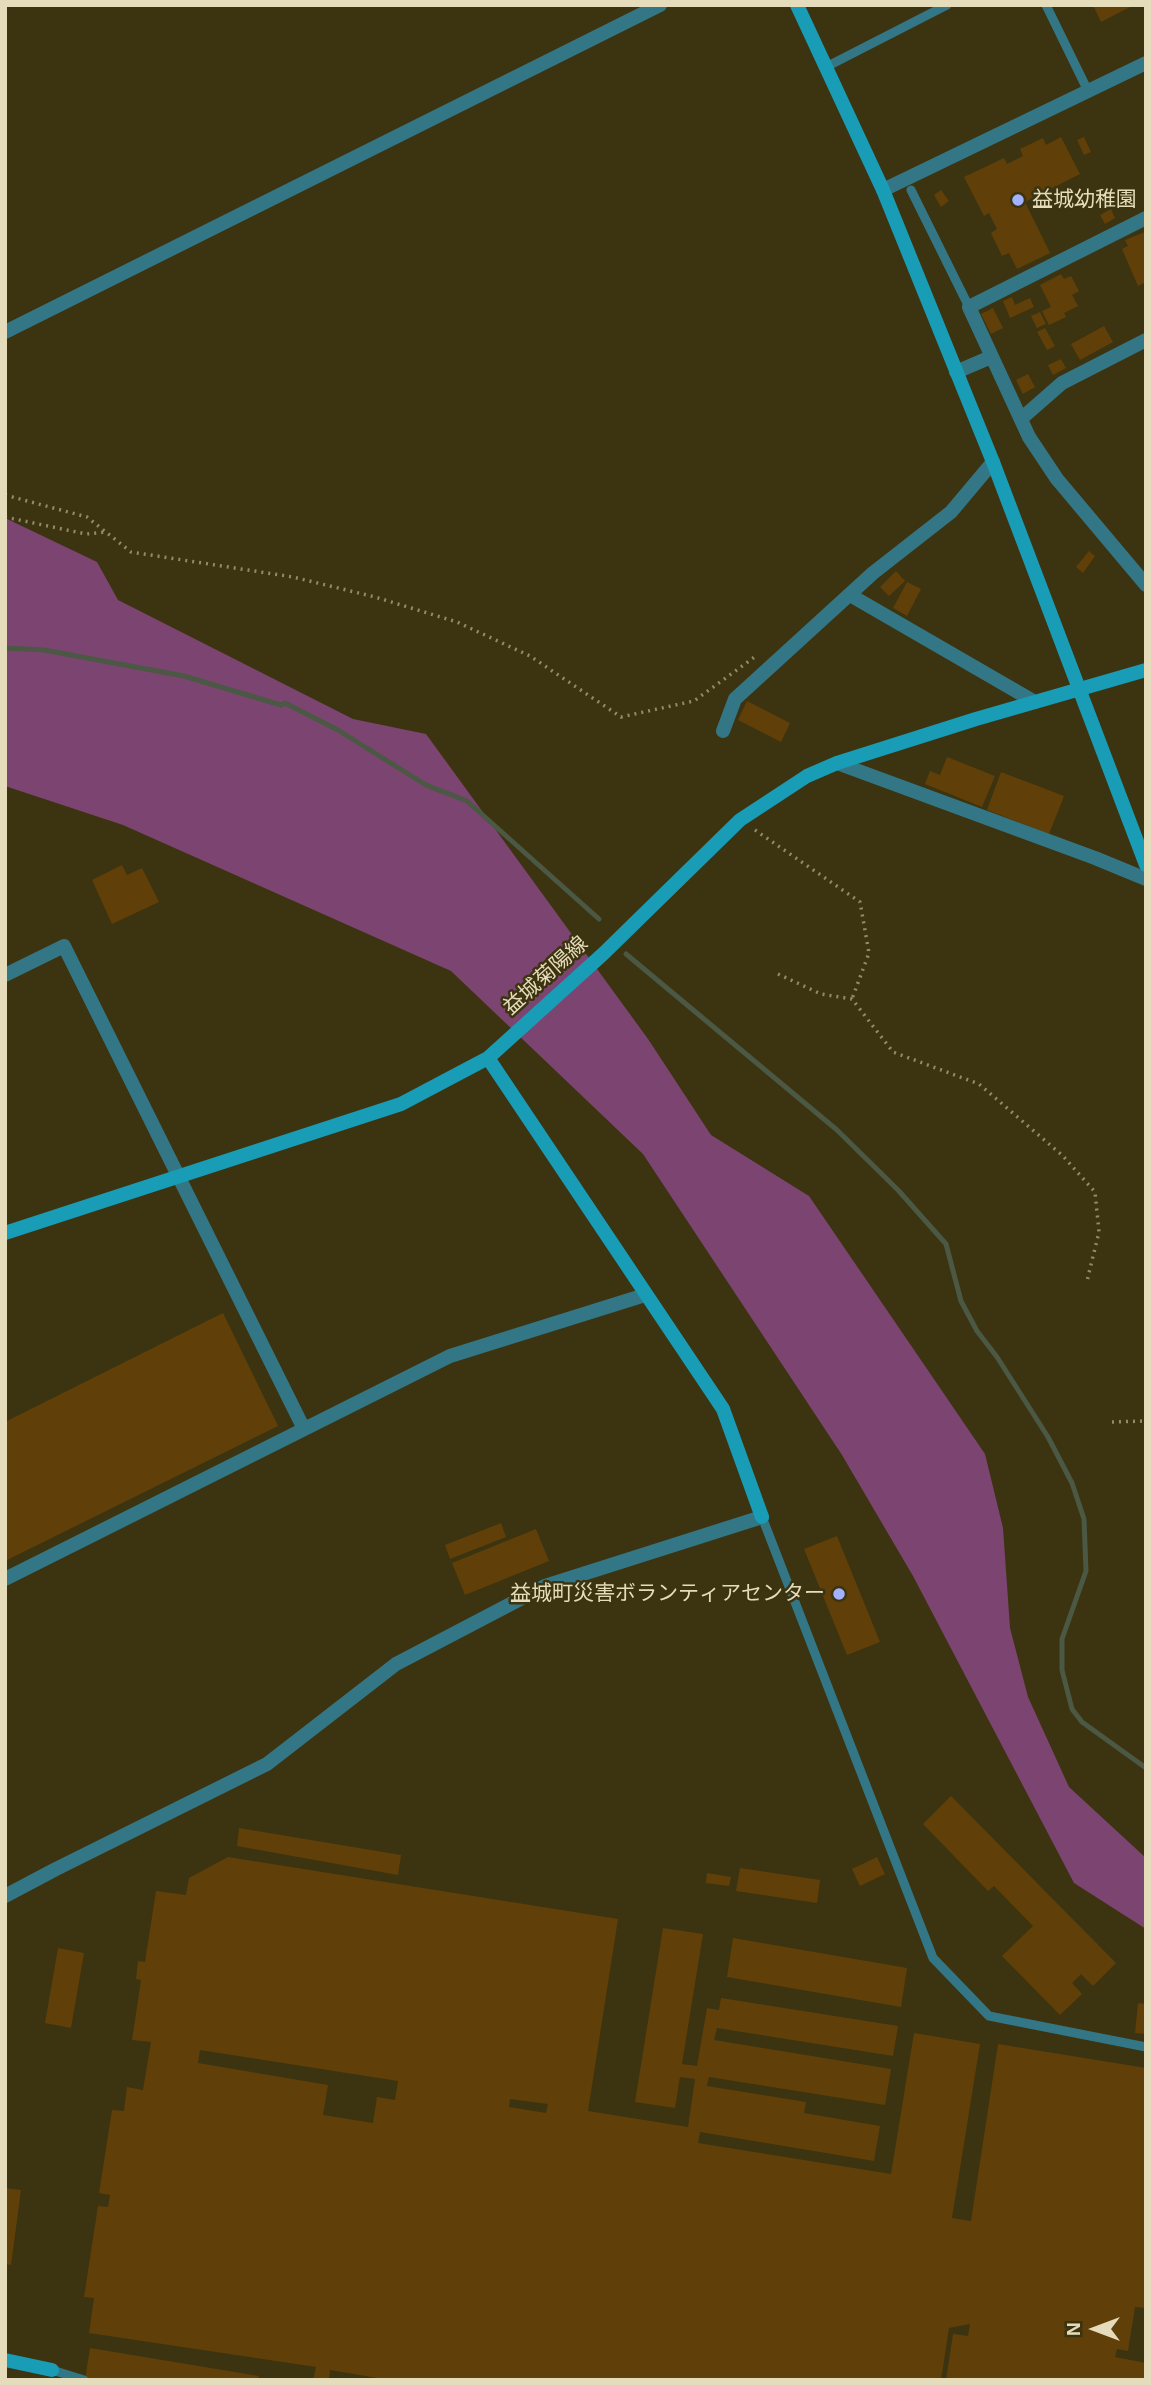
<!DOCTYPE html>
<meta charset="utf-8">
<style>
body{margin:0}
#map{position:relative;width:1151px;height:2385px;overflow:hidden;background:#3c3310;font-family:Arial,sans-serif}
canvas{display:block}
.frame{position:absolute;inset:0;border:7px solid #e5dcbc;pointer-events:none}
.north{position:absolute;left:1060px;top:2294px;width:70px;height:70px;-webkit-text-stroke:5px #3c3310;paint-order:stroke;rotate:270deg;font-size:19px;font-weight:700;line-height:28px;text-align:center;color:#e5dcbc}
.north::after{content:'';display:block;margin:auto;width:24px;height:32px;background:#e5dcbc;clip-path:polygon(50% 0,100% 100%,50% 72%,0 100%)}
</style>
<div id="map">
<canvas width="1151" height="2385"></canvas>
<div class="frame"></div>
<div class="north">N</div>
</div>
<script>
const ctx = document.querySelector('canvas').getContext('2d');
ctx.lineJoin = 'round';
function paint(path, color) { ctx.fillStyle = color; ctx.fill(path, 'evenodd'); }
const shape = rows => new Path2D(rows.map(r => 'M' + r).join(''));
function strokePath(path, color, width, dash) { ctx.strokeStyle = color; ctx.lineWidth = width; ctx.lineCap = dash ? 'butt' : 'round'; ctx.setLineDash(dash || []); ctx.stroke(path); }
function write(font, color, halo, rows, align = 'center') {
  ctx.font = font + ' Arial,"Noto Sans JP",sans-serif'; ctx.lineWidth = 5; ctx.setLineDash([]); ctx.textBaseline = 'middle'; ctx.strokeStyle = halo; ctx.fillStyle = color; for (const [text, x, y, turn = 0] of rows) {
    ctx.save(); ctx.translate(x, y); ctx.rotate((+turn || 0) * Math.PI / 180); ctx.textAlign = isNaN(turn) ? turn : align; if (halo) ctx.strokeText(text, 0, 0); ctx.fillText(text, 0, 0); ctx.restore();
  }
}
const green = shape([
 [5,518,97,562,118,600,353,719,426,734,648,1039,711,1135,809,1196,985,1454,1003,1528,1010,1628,1028,1697,1069,1787,1146,1858,1146,1929,1074,1883,913,1576,842,1455,643,1154,451,971,123,825,5,786]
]);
const stream = shape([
 [5,648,44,650,184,676,281,705,285,703,338,730,426,785,467,801,599,919],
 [626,954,837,1130,898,1190,946,1244,961,1301,977,1331,997,1357,1048,1437,1072,1483,1084,1519,1086,1571,1062,1639,1062,1670,1072,1709,1082,1722,1146,1768]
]);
const building = shape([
 [1093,5,1134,5,1101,22],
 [1061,137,1080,174,1025,202,1050,253,1017,269,1009,253,1002,256,991,233,997,229,989,213,984,216,964,177,1004,158,1007,164,1023,156,1020,149,1043,138,1046,145],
 [1084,137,1091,152,1084,155,1077,140],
 [941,190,949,201,941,207,934,195],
 [1111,209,1115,218,1105,224,1100,215],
 [1145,232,1146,282,1138,286,1122,249,1128,246,1125,240],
 [1061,274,1064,279,1071,276,1079,291,1072,295,1078,306,1064,313,1066,317,1049,325,1042,311,1051,307,1040,285],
 [1012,297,1015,305,1030,298,1034,307,1010,318,1003,301],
 [993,308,1003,328,991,334,981,314],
 [1040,312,1046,324,1037,328,1031,316],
 [1104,326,1113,342,1080,360,1071,344],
 [1045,328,1055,346,1047,350,1037,332],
 [1061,359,1066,368,1053,375,1048,365],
 [1028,374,1035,387,1023,394,1016,380],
 [1089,551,1095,556,1083,573,1076,567],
 [896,571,905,581,889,596,880,587],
 [907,582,921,589,907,616,893,608],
 [747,701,790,723,781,742,738,720],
 [947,757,995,776,982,807,925,784,930,771,940,775],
 [1001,772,1064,796,1049,834,987,810],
 [122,865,127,875,142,868,159,902,112,924,92,880],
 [223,1313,278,1426,5,1561,5,1422],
 [501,1523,506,1537,450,1559,445,1545],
 [536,1529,549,1561,465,1595,452,1563],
 [837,1536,880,1642,847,1655,804,1549],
 [951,1796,1116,1963,1093,1986,1081,1974,1072,1983,1082,1994,1060,2015,1002,1956,1033,1926,994,1886,988,1891,923,1824],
 [239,1828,401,1855,398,1875,237,1846],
 [228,1857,618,1919,588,2111,688,2127,695,2079,680,2077,675,2108,635,2102,663,1928,703,1934,682,2064,697,2066,707,2008,719,2010,721,1998,898,2026,893,2056,717,2028,714,2040,891,2069,885,2105,709,2077,707,2086,806,2102,804,2113,880,2126,874,2161,700,2132,698,2143,891,2174,914,2033,980,2044,952,2218,971,2221,998,2044,1146,2068,1146,2308,1135,2307,1128,2351,1117,2349,1115,2357,1146,2363,1146,2380,946,2380,953,2334,968,2336,970,2324,949,2328,941,2380,389,2380,330,2370,329,2380,313,2380,316,2367,89,2333,94,2298,84,2297,98,2206,108,2207,110,2195,99,2193,112,2110,124,2111,127,2087,143,2090,151,2042,132,2040,141,1980,136,1979,138,1961,145,1962,156,1891,186,1895,189,1878],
 [200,2050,398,2081,395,2100,377,2097,373,2123,323,2115,328,2085,198,2063],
 [510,2099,548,2104,546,2113,509,2107],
 [877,1857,885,1874,860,1886,852,1869],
 [740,1868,820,1880,817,1903,736,1891],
 [707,1873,731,1877,729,1886,706,1883],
 [733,1938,907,1968,901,2007,727,1977],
 [58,1948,84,1953,71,2028,45,2023],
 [1138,2003,1146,2004,1146,2034,1135,2033],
 [5,2188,21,2190,11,2265,5,2264],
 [90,2348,259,2376,258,2380,85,2380]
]);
const path = shape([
 [5,495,87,517,131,552,293,577,375,597,457,622,530,656,621,717,694,701,756,656],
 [5,517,86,534,106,532],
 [755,830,860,902,869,953,852,999],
 [778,974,821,994,852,999,893,1052,979,1084,1063,1156,1095,1192,1099,1232,1087,1281],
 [1112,1422,1146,1421]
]);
const lane = shape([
 [1046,5,1088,91],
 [826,67,947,5],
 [911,190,969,307],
 [762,1517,933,1958,989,2016,1146,2047],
 [52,2370,84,2380]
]);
const street = shape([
 [883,190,1146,63],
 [1146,218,969,307,1029,437,1057,479,1146,585],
 [5,332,660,5],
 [956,372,991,357],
 [1022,418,1062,383,1146,340],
 [850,595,1035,702],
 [723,731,735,699,873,573,951,512,993,462],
 [837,763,1095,858,1146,879],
 [5,975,64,946,304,1429],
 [5,1579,450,1356,645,1295],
 [5,1896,56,1869,267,1764,396,1664,545,1586,762,1517]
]);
const secondary = shape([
 [797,5,883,190,993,462,1146,865],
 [488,1058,723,1409,762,1517],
 [5,1233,401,1104,488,1058,603,954,740,820,807,776,837,763,976,719,1146,670],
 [5,2360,52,2370]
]);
const markers = [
 [1018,200,7,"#a3b2fd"],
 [839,1594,7,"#a3b2fd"]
];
const poiNames = [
 ["益城幼稚園",1032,200],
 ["益城町災害ボランティアセンター",825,1594,"right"]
];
const streetNames = [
 ["益城菊陽線",546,976,-42]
];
paint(green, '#7c4571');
strokePath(stream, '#4a5844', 5);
paint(building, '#604008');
strokePath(path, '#938a68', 3.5, [2, 5]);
strokePath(lane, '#337786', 9);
strokePath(street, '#337786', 14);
strokePath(secondary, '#199cb5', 14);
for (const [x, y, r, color] of markers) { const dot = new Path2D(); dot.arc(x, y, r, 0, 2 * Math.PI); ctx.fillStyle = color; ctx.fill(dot); strokePath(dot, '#3c3310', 2.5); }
write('21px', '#e5dcbc', '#3c3310', poiNames, 'left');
write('21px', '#e5dcbc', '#3c3310', streetNames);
</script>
